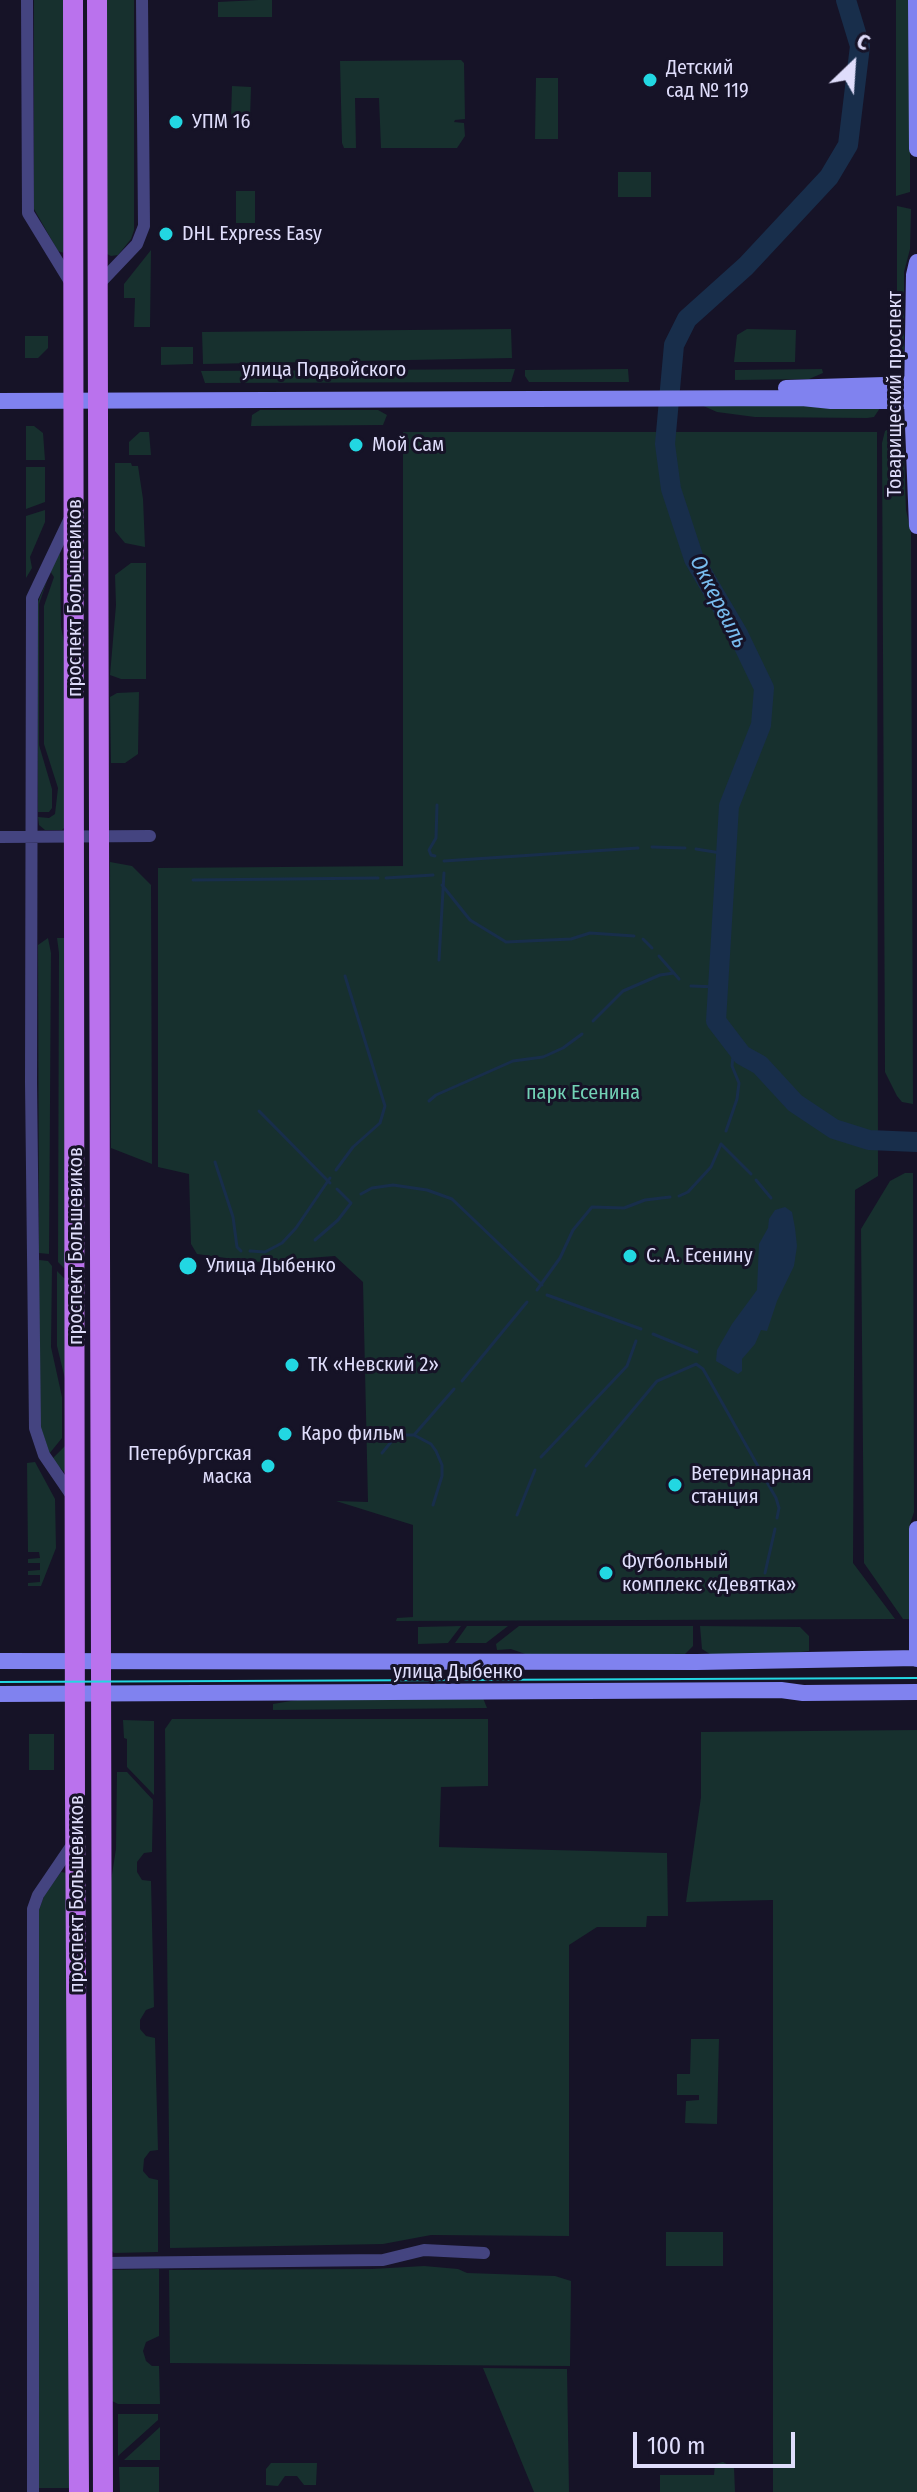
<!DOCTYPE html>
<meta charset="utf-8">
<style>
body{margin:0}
#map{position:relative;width:917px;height:2492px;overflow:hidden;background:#161327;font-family:"Fira Sans Condensed",sans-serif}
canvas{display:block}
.north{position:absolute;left:813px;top:24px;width:80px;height:80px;-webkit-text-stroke:6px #161327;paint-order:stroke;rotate:25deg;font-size:22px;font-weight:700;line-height:32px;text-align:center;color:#dfddfb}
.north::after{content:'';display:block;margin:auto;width:28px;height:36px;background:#dfddfb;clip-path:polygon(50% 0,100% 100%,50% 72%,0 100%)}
.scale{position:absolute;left:633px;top:2432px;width:162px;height:36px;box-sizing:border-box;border:4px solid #dfddfb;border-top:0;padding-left:10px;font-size:24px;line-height:28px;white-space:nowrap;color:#dfddfb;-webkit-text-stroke:6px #161327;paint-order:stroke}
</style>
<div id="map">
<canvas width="917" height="2492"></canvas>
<div class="north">С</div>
<div class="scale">100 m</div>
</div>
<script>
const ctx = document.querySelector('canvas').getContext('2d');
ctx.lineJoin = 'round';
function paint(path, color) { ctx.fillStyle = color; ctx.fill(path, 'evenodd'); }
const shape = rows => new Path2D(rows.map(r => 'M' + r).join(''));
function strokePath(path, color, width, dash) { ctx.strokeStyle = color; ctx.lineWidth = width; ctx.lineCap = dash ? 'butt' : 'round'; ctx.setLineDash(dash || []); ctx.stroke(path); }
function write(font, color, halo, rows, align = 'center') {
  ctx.font = font + ' "Fira Sans Condensed",sans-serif'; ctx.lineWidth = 6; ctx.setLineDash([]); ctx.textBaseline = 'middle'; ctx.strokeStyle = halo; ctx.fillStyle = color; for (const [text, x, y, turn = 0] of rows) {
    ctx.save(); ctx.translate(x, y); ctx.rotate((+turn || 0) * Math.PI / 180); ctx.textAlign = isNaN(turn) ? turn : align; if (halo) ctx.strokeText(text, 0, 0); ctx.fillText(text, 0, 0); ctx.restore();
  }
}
const green = shape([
 [34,0,63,0,64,253,58,251,34,209],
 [105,0,134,0,134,230,131,239,118,255,111,256,107,254],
 [258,0,272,0,272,17,218,17,218,2],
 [896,0,910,0,910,192,896,196],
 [461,60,464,63,465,119,455,120,454,122,464,123,465,136,457,148,381,148,379,98,355,98,356,148,344,148,342,143,340,61],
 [536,78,558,78,558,139,535,139],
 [232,86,251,87,250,118,231,118],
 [618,172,651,172,651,197,618,197],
 [236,191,255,191,255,223,236,223],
 [897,206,911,209,910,249,904,272,904,357,897,354],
 [151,250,150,327,134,327,135,298,124,298,124,284],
 [511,329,512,358,203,364,202,332],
 [747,329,796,330,795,362,734,362,737,335],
 [25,336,48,336,48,348,38,358,25,358],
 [161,347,193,347,193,364,161,365],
 [515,369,511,382,205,383,201,371],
 [628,369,629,382,529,382,525,376,525,370],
 [822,369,823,373,809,379,735,380,735,370],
 [699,404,810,404,819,408,880,408,874,417,867,418,755,417,717,412],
 [260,410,378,410,387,415,383,425,251,426,252,415],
 [895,425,903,425,906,510,911,533,913,1104,902,1102,897,1096,885,1072,882,443,885,431],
 [26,426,34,426,43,433,45,460,26,460],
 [140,432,149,432,151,455,129,455,129,442],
 [403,432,877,432,878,1176,855,1190,853,1563,895,1619,396,1621,397,1618,413,1617,413,1525,336,1501,368,1502,363,1282,335,1256,255,1262,197,1254,191,1244,189,1174,158,1167,158,868,403,866],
 [115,463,131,463,132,466,138,466,143,499,145,547,125,543,115,531],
 [26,467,45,467,45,502,26,509],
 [45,510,45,522,30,557,32,568,26,578,26,516],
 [60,553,61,627,67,656,67,825,62,830,45,830,39,825,38,817,49,818,55,814,58,788,44,744,44,606,54,577,50,571],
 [131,563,146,563,146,679,121,679,110,675,116,605,115,575],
 [48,578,39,604,39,745,52,789,52,808,49,812,38,812,37,604],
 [139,692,138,754,125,763,111,763,110,697,117,693],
 [110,862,132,866,151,885,152,1164,111,1148],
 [48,938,51,953,49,1254,39,1253,38,945],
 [57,938,68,938,69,1269,64,1268,58,1262,59,953],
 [905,1173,913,1173,914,1512,909,1527,909,1619,903,1619,864,1563,861,1229,890,1181],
 [39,1260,48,1261,52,1266,51,1347,62,1397,62,1438,49,1454,39,1427],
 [57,1271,64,1278,69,1279,65,1473,52,1459,66,1445,67,1387,57,1346],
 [35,1462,55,1499,56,1548,41,1586,28,1586,28,1583,40,1582,40,1575,28,1575,28,1571,40,1570,40,1563,28,1563,28,1559,40,1558,39,1552,28,1552,27,1463],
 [461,1626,448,1643,418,1644,418,1627],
 [467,1626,508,1626,486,1643,455,1643],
 [519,1626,693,1626,693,1646,683,1656,531,1656,511,1649,497,1650,496,1644],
 [700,1626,800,1627,809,1636,809,1651,777,1655,713,1656,702,1649],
 [483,1698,487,1708,273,1710,273,1704,303,1699],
 [172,1719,488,1719,488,1786,441,1787,439,1847,667,1853,668,1916,647,1916,646,1927,597,1927,569,1945,569,2236,431,2235,383,2244,170,2248,165,1729],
 [123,1720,154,1721,154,1795,127,1767,127,1739,124,1738],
 [917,1730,917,2492,773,2492,773,1900,686,1902,701,1797,701,1732],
 [29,1734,54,1734,54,1770,29,1770],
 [117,1772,127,1772,153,1800,152,1852,144,1853,137,1862,137,1872,142,1880,151,1881,154,2007,146,2010,140,2020,140,2029,146,2036,155,2038,158,2150,150,2151,144,2159,143,2171,149,2178,158,2180,158,2252,114,2253,111,2250,110,1887,116,1849],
 [61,1872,67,1873,71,2488,39,2488,39,1910,44,1896],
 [691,2039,719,2039,717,2124,685,2123,686,2101,699,2100,699,2095,677,2095,677,2074,690,2074],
 [666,2232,723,2232,723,2266,666,2266],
 [424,2266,458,2269,467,2273,555,2276,571,2281,570,2366,170,2363,169,2270,372,2269],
 [159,2269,159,2336,146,2342,143,2351,146,2361,152,2366,159,2366,160,2404,118,2404,112,2401,112,2270],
 [483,2368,567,2369,569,2492,534,2492],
 [118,2414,158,2414,158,2420,118,2456],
 [160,2427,160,2460,124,2460],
 [723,2462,734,2468,735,2492,660,2492,660,2475,714,2475,715,2464],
 [271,2463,317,2463,316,2485,304,2485,297,2476,285,2476,278,2486,266,2485,266,2469],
 [119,2467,159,2467,159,2492,120,2492]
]);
const water = shape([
 [785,1207,792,1212,795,1228,797,1246,794,1266,777,1301,767,1331,761,1330,755,1344,742,1359,742,1371,738,1374,716,1361,717,1350,732,1324,757,1290,759,1244,768,1228,769,1219,775,1210]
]);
const stream = shape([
 [652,847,685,848],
 [696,849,727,854],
 [435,856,431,855,429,850,436,838,437,805],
 [444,861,638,848],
 [386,878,433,875],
 [193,880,378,878],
 [442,885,470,920,506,942,571,939,590,933,634,936],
 [643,939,652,948],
 [659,956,679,979],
 [439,960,444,873],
 [691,986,718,987],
 [593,1021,623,991,660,975,674,973],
 [429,1101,436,1095,513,1061,543,1057,563,1048,582,1034],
 [259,1111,330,1183],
 [726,1131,737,1099,739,1083,732,1066,734,1045],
 [215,1162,233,1217,237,1247,241,1251],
 [336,1170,353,1147,380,1123,385,1106,345,976],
 [756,1180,771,1198],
 [361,1194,372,1188,393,1185,427,1190,452,1199,542,1285],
 [679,1196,688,1192,711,1167,721,1144,751,1174],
 [315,1240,338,1220,351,1203,337,1189],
 [250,1251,265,1252,282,1243,296,1228,330,1178],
 [537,1290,560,1258,573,1230,592,1207,624,1208,645,1200,670,1197],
 [547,1295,641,1329],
 [653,1334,697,1352],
 [462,1381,527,1302],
 [414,1435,454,1389],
 [398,1437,403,1435,414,1435,431,1444,436,1451,442,1465,442,1476,433,1505],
 [382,1453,391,1442],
 [541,1457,627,1366,636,1341],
 [586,1466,657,1381,696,1364,703,1369,776,1498,779,1508,777,1518],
 [517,1515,535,1470],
 [765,1573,775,1529]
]);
const river = shape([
 [846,0,860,46,848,145,829,177,746,266,687,319,674,345,665,444,671,489,694,559,738,634,764,688,761,725,729,806,716,1021,742,1055,760,1065,795,1103,834,1129,869,1140,917,1142]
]);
const street = shape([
 [27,0,28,213,72,285],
 [99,284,137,244,144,226,142,0],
 [70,518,32,598,31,1082,35,1428,44,1455,72,1496],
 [0,837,150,836],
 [102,2263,383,2260,424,2250,484,2253],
 [33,2492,33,1909,38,1895,74,1842]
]);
const secondary = shape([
 [916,0,917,149],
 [917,262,914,275,912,401,917,526],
 [786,388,917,384],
 [0,401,802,398,831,401,917,401],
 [917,1529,917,1659],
 [0,1661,697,1662,917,1658],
 [0,1694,781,1690,803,1693,917,1692]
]);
const primary = shape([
 [73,0,75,1799,79,2492],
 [97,0,103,2492]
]);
const tram = shape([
 [0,1682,917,1678]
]);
const markers = [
 [650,80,8,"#22d7e2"],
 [176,122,8,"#22d7e2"],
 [166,234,8,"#22d7e2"],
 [356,445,8,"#22d7e2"],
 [630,1256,8,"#22d7e2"],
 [188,1266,10,"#22d7e2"],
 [292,1365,8,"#22d7e2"],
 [285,1434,8,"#22d7e2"],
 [268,1466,8,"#22d7e2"],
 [675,1485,8,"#22d7e2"],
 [606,1573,8,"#22d7e2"]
];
const poiNames = [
 ["Детский",666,68],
 ["сад № 119",666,91],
 ["УПМ 16",192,122],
 ["DHL Express Easy",182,234],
 ["Мой Сам",372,445],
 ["С. А. Есенину",646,1256],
 ["Улица Дыбенко",206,1266],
 ["ТК «Невский 2»",308,1365],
 ["Каро фильм",301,1434],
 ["Петербургская",252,1454,"right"],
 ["маска",252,1477,"right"],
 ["Ветеринарная",691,1474],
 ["станция",691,1497],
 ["Футбольный",622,1562],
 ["комплекс «Девятка»",622,1585]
];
const streetNames = [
 ["улица Подвойского",324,370],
 ["Товарищеский проспект",895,394,-90],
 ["проспект Большевиков",75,598,-90],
 ["проспект Большевиков",76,1246,-90],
 ["улица Дыбенко",458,1672],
 ["проспект Большевиков",77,1894,-90]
];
const parkNames = [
 ["парк Есенина",583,1093]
];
const waterNames = [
 ["Оккервиль",718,602,63]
];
paint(green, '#17302e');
paint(water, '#182e4b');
strokePath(stream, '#182e4b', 3);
strokePath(river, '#182e4b', 20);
strokePath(street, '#444480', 12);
strokePath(secondary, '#8082ef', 16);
strokePath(primary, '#ba72ed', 20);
strokePath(tram, '#22d7e2', 2);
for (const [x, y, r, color] of markers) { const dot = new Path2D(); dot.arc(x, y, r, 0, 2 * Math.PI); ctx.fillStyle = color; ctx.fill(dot); strokePath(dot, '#161327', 3); }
write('20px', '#dfddfb', '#161327', poiNames, 'left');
write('20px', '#dfddfb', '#161327', streetNames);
write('20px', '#72d2b6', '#161327', parkNames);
write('italic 22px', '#78bcee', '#161327', waterNames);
</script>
